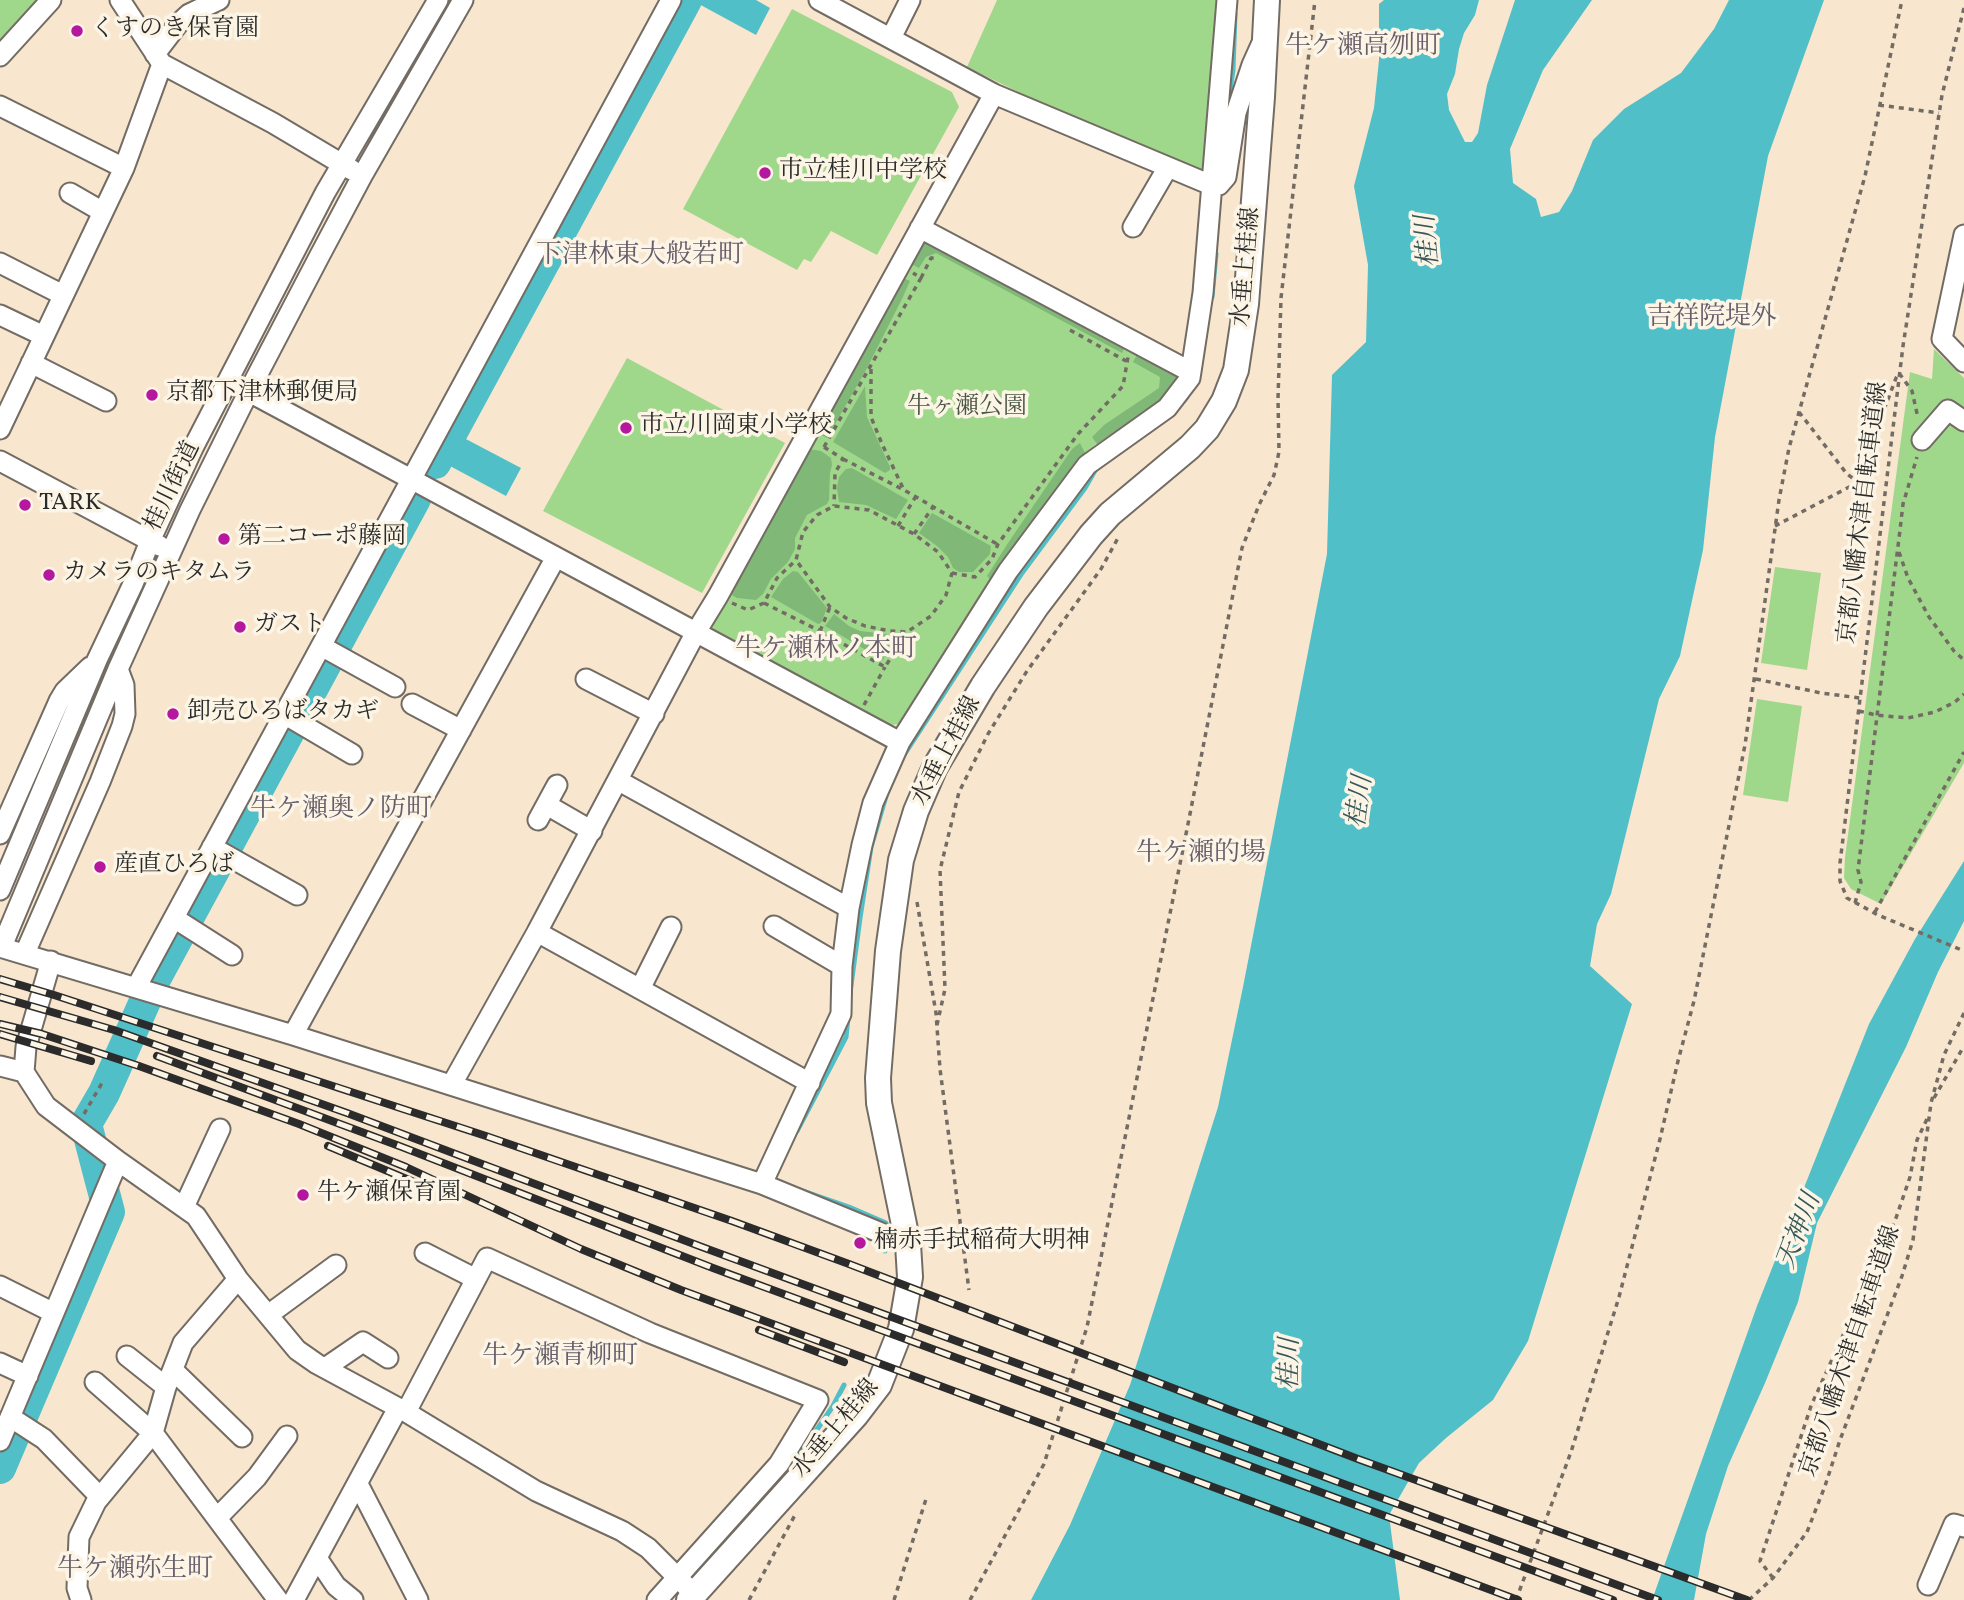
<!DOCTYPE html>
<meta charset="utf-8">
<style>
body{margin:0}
canvas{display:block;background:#f8e6ce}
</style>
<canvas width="1964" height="1600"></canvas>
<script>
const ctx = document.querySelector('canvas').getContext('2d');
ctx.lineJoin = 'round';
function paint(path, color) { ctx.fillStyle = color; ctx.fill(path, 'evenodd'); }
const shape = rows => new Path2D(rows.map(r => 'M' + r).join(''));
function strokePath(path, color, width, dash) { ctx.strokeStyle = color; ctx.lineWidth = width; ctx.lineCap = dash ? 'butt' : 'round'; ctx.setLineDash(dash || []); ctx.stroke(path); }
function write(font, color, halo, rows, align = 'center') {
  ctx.font = font + ' Vollkorn,"Noto Serif JP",serif'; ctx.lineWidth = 7; ctx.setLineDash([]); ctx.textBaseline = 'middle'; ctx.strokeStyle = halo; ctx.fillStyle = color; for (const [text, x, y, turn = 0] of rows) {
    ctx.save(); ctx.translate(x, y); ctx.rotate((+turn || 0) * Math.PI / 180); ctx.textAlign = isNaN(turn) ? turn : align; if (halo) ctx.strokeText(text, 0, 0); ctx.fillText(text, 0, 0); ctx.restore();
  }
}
const green = shape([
 [0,0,40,0,0,41],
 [997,0,1217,0,1212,96,1205,166,1198,172,1045,105,967,67],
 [792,9,952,92,959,107,877,255,831,231,811,262,804,259,797,270,683,209],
 [929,240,1171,368,1178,378,1085,453,903,724,890,725,714,633,710,622,918,246],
 [1934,349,1964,378,1964,763,1881,904,1851,889,1844,878,1845,857,1910,372,1932,379],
 [627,358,785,443,702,593,543,511],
 [1775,567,1821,573,1807,670,1761,663],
 [1757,699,1802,706,1788,802,1743,795]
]);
const forest = shape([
 [929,240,1126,344,1122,353,936,253,926,257,919,268,909,263,918,246],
 [903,278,910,281,902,299,866,370,827,438,818,433],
 [1139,351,1171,368,1178,378,1163,399,1097,444,1092,437,1104,425,1159,388,1160,377,1133,362],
 [865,386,867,417,890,467,890,470,885,473,833,442],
 [1080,443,1085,453,996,579,991,580,987,576,1008,543,1072,449],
 [810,449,821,451,831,458,832,465,830,473,829,500,827,504,807,515,795,538,795,549,788,562,771,579,763,594,756,600,737,598,730,594],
 [852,468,908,500,896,519,866,505,839,502,837,488,839,477,846,469],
 [932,513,991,546,990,554,973,572,959,572,953,568,948,557,937,546,919,533],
 [793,571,798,572,827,608,821,623,818,624,771,597,783,579],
 [834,614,849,626,860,631,887,634,894,638,883,660,825,626]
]);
const water = shape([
 [699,0,756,0,770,8,756,35,697,3],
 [1384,0,1479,0,1475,15,1464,33,1459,49,1455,74,1447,94,1449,110,1465,142,1472,142,1478,133,1487,85,1515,0,1592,0,1543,70,1510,149,1513,183,1536,199,1541,217,1559,212,1572,191,1593,140,1624,109,1681,73,1714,29,1729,0,1824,0,1768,156,1715,437,1703,550,1680,656,1659,699,1611,894,1597,924,1590,966,1632,1004,1528,1341,1493,1400,1446,1438,1419,1463,1389,1515,1400,1600,1031,1600,1070,1525,1130,1385,1218,1107,1243,987,1327,554,1332,375,1366,342,1368,265,1354,186,1374,108,1379,60,1379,4],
 [464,438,521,468,506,496,450,466],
 [1964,861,1964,921,1938,972,1906,1047,1817,1223,1798,1302,1765,1383,1728,1466,1706,1534,1694,1600,1652,1600,1757,1306,1869,1024,1915,939]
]);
const stream = shape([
 [1227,112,1233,70,1235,14],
 [1212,297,1216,254],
 [1173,413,1187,397],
 [904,755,1022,573,1085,488,1097,467],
 [850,993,860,918,871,847,886,796],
 [797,1131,846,1037,848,1017],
 [800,1190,849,1207,886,1223,886,1230],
 [885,1251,886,1239],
 [696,1570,788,1472,833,1406,844,1385]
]);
const river = shape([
 [435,463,686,0],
 [0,1468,109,1212,86,1124,104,1093,155,979,415,499]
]);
const path = shape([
 [1964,8,1942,95,1903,346,1840,863,1840,881,1847,898,1878,915,1964,951],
 [1879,105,1939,113],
 [921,278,931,258,935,258],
 [1070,330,1126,361],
 [871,369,871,417,882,444,904,490],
 [1799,412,1847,474,1855,480],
 [785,414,794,419],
 [824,447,921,278,913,273],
 [824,447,843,459,835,473,834,506],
 [843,459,904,490,997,544],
 [898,526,916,496],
 [1775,526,1853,485,1863,466,1896,378,1899,373,1912,391,1918,418],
 [914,534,933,507],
 [1899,552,1908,578,1929,617,1954,651,1964,660],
 [952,573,975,577,992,559,998,544,1078,434,1123,386,1128,357],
 [732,603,748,610,764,603,777,578,796,560,803,532,817,515,834,506,869,510,914,534,938,552,952,573,946,595,931,616,907,632,890,631,865,626,846,618,830,607,796,560],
 [764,603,820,631,885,667,907,632],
 [820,631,830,607],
 [1756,679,1821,693,1860,698],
 [864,705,885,667],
 [1859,711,1876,715,1908,718,1935,712,1955,702,1964,694],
 [917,902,936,1013,940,1069,969,1290],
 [1855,903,1861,882,1858,870,1900,530,1903,504,1917,457],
 [1875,912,1964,752],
 [937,1025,945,989,940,870,959,792,988,734,1027,671,1101,569,1118,538],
 [1934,1098,1964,1046],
 [84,1114,102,1083],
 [1773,1578,1760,1561,1811,1406,1896,1218,1910,1177,1917,1140,1927,1119],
 [749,1600,795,1515],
 [894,1600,926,1499],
 [970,1600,1044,1464,1087,1327,1189,819,1242,548,1259,505,1274,475,1279,452,1278,399,1281,298,1315,0],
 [1516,1600,1571,1452,1619,1297,1660,1139,1678,1061,1694,1001,1745,745,1779,500,1789,448,1865,176,1902,0],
 [1749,1600,1773,1578,1807,1532,1825,1486,1840,1440,1902,1276,1913,1240,1931,1103,1944,1055,1964,1013]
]);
const minor = shape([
 [819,0,994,94,1211,185,1219,185,1226,177,1236,113,1252,65,1261,45],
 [891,38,910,0],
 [155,54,178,24,189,14,219,0],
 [0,56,51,0],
 [162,64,273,123,352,170],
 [0,106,124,168],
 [70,193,103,212],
 [1133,227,1168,167],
 [920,228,1191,372],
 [1964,235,1942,339,1964,362],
 [0,263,63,295],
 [0,315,44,336],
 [31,363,106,401],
 [238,386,900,742],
 [0,429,124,168,162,64,120,0],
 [1922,440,1948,410,1964,421],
 [0,461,160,546],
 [321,646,395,687],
 [586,679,654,714],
 [412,704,461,730],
 [284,714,352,754],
 [619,781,849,908],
 [547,805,592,831],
 [538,820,557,785],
 [0,834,59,701,65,691,90,667],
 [212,847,297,895],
 [0,890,97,660,133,584,150,541,193,448,325,193,438,0],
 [174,918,232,955],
 [774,926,842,966],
 [537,932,810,1083],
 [5,939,118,669,190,510,249,391,320,255,362,176,463,0],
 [0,947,293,1035,762,1184,908,1244],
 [25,953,100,782,122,726,125,714,124,685,118,669],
 [51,961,26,1047,24,1072,46,1106,118,1161,196,1216,238,1279,297,1350,317,1364,406,1412,536,1491,622,1531,648,1548,695,1595],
 [137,986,671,0],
 [640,989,671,927],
 [293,1035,556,557],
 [0,1066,24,1072],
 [452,1084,537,932,696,632,718,596,994,94],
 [762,1184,841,1014,842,966,849,908,862,845,873,803,900,742,1008,571,1087,465,1167,408,1190,378,1203,293,1227,0],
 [184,1207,220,1129],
 [425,1253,476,1279],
 [0,1286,54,1313],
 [268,1315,336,1265],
 [127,1356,166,1387],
 [0,1363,28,1376],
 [325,1368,363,1342,388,1358],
 [174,1371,242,1437],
 [95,1382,153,1433,278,1600],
 [406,1412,487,1258,650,1333,818,1400,779,1464,657,1600],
 [10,1417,44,1439,100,1497],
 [0,1441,118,1161],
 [358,1484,418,1600],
 [217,1518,257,1477,287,1436],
 [317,1558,336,1586,353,1600],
 [1928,1585,1954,1524,1964,1527],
 [81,1600,77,1588,79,1537,96,1502,153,1433,166,1387,183,1343,238,1279],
 [294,1600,398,1408]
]);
const major = shape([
 [689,1600,856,1415,879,1385,901,1329,910,1277,908,1244,879,1103,878,1078,888,951,901,860,916,811,935,767,983,686,1036,607,1091,535,1110,514,1190,447,1207,429,1224,401,1236,370,1246,304,1262,97,1267,0]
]);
const rail = shape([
 [0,979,54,995,486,1136,732,1221,849,1264,1358,1459,1747,1600],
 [0,997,114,1030,347,1113,702,1247,1658,1600],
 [0,1024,42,1034,139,1066,299,1124,406,1167,581,1249,681,1290,1518,1600],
 [0,1034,91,1061],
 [157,1056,402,1147,713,1268,1613,1600],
 [328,1146,421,1185],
 [759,1330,844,1362]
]);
const markers = [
 [77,31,7,"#b5179e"],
 [765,173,7,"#b5179e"],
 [152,395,7,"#b5179e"],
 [626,428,7,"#b5179e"],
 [25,505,7,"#b5179e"],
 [224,539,7,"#b5179e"],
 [49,575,7,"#b5179e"],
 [240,627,7,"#b5179e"],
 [173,714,7,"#b5179e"],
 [100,867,7,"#b5179e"],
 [303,1195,7,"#b5179e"],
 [860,1243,7,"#b5179e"]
];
const poiNames = [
 ["くすのき保育園",91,31],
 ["市立桂川中学校",779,173],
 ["京都下津林郵便局",166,395],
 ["市立川岡東小学校",640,428],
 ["TARK",39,505],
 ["第二コーポ藤岡",238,539],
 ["カメラのキタムラ",63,575],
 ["ガスト",254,627],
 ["卸売ひろばタカギ",187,714],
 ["産直ひろば",114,867],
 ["牛ケ瀬保育園",317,1195],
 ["楠赤手拭稲荷大明神",874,1243]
];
const streetNames = [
 ["水垂上桂線",1248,267,-85],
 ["桂川街道",174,487,-64],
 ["京都八幡木津自転車道線",1865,513,-83],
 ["水垂上桂線",948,752,-62],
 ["京都八幡木津自転車道線",1852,1352,-71],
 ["水垂上桂線",837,1430,-50]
];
const parkNames = [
 ["牛ヶ瀬公園",967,409]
];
const neighbourhoodNames = [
 ["牛ケ瀬高刎町",1363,48],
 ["下津林東大般若町",640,257],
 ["吉祥院堤外",1712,319],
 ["牛ケ瀬林ノ本町",826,651],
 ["牛ケ瀬奥ノ防町",341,811],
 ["牛ケ瀬的場",1201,855],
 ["牛ケ瀬青柳町",560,1358],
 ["牛ケ瀬弥生町",135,1571]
];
const waterNames = [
 ["桂川",1430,241,-95],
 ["桂川",1362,802,-82],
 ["天神川",1801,1232,-69],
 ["桂川",1292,1364,-89]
];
paint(green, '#a0d88b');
paint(forest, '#80b877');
paint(water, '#51bfc8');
strokePath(stream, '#51bfc8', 5);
strokePath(river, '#51bfc8', 32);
strokePath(minor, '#736c64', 23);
strokePath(major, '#736c64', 28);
strokePath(path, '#736c64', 3.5, [5, 5]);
strokePath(minor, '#fff', 19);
strokePath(major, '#fff', 24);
strokePath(rail, '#2b2b2b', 8);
strokePath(rail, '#fcf5e5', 5, [16]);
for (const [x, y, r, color] of markers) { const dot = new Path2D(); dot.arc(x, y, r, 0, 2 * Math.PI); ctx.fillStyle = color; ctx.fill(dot); strokePath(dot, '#fcf5e5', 2.5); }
write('24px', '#2b2b2b', '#fcf5e5', poiNames, 'left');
write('24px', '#2b2b2b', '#fcf5e5', streetNames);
write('24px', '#485643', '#fcf5e5', parkNames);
write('26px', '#655d6a', '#fcf5e5', neighbourhoodNames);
write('italic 26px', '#36575a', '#fcf5e5', waterNames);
</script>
